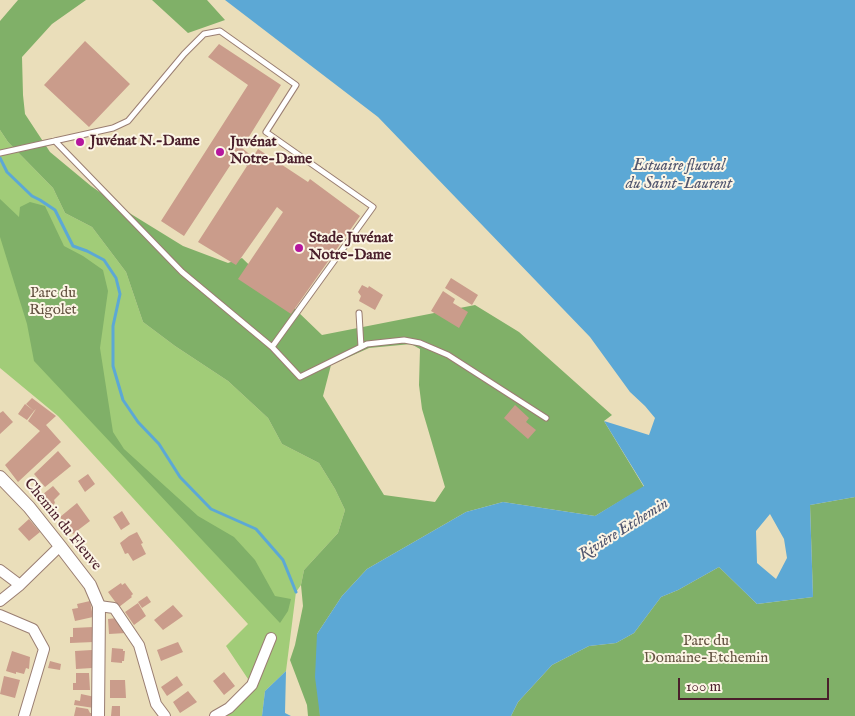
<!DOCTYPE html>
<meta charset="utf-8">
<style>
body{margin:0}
#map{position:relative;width:855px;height:716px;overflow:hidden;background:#eadeba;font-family:"IM FELL English",serif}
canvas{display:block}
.scale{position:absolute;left:678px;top:678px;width:151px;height:22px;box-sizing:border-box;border:2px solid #4a1f2b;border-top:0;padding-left:6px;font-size:15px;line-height:18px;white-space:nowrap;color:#4a1f2b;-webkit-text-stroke:4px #fcf5e5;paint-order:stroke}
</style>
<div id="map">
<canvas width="855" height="716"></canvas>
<div class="scale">100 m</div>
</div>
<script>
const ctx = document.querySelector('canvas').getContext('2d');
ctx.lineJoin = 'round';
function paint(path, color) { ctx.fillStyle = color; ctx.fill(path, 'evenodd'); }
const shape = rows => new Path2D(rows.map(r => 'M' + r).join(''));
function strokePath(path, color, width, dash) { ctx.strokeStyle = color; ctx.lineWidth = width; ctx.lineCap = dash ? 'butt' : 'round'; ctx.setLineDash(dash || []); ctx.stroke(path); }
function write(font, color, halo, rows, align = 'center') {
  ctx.font = font + ' "IM FELL English",serif'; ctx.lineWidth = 4; ctx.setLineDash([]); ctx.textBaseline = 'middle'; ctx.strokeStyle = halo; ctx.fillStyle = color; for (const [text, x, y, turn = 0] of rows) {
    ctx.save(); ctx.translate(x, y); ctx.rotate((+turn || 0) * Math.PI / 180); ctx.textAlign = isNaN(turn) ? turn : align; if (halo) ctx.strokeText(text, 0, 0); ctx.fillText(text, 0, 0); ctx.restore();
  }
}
const green = shape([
 [0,130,8,142,53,188,65,213,92,227,126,272,143,322,175,346,228,381,268,418,282,444,319,463,335,489,345,510,338,533,304,570,301,585,296,592,286,671,265,691,262,716,215,716,252,685,226,646,248,624,58,416,0,368]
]);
const forest = shape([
 [18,0,86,0,52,24,22,57,23,95,25,114,50,152,91,186,131,214,183,246,228,263,242,258,322,335,475,305,519,332,612,415,604,421,644,487,595,516,503,502,466,512,367,569,342,596,317,634,320,716,308,716,307,705,290,660,295,645,303,606,301,585,304,570,338,533,345,510,335,489,319,463,282,444,268,418,228,381,175,346,143,322,126,272,92,227,65,213,53,188,8,142,0,130,0,21],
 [411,344,420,349,419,385,422,409,445,487,435,502,384,495,323,396,331,365,369,348],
 [152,0,207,0,225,20,188,33],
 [0,199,19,217,20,207,30,202,45,206,64,246,83,256,103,270,108,291,100,348,113,432,124,449,198,516,234,537,255,560,275,596,291,599,288,611,280,623,34,361,27,324,0,237],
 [855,497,855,716,511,716,518,702,552,665,589,646,616,643,634,633,661,597,678,590,719,567,757,604,813,597,810,505]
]);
const water = shape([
 [225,0,855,0,855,497,810,505,813,597,757,604,719,567,678,590,661,597,634,633,616,643,589,646,552,665,518,702,511,716,320,716,315,677,317,634,342,596,367,569,466,512,503,502,595,516,644,486,604,421,649,435,655,418,645,406,630,392,590,337,378,117],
 [770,514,784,539,787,558,776,579,757,563,756,531],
 [286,671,285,713,291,716,262,716,265,691]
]);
const stream = shape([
 [0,158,7,172,32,196,40,200,55,210,73,246,87,251,104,260,116,278,120,294,113,326,113,366,123,400,138,422,159,444,180,477,211,509,256,529,283,560,296,592]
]);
const building = shape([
 [85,41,130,84,89,127,44,85],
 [219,44,281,85,242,148,253,157,258,149,308,182,310,179,360,216,291,314,238,279,283,212,277,207,236,265,198,242,247,166,235,158,184,236,161,221,248,85,208,57],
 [451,278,478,295,472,305,445,288],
 [362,285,368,288,369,286,383,295,375,310,359,301,361,296,358,292],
 [443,291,455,299,453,303,468,312,459,328,431,311],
 [32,398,56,416,46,425,61,442,18,482,5,465,40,431,28,421,36,409,34,411,26,404],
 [25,404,34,411,27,420,18,414],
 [515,405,529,418,526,422,536,430,528,439,504,418],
 [3,411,13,422,0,434,0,413],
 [58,451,71,466,45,487,34,474],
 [88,474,95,484,85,492,78,481],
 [53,486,60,494,54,500,55,503,47,511,37,499],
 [77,503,90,521,73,534,60,517],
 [122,511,130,524,121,530,113,517],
 [29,519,40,532,29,541,18,529],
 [137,532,143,543,141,544,146,554,133,561,128,553,125,554,120,543,129,536],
 [121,583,122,585,125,583,133,594,131,596,132,597,119,607,108,592],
 [147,596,151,602,142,608,138,602],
 [90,601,93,617,75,621,72,609,78,608,77,604],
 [138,603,146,616,134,625,125,612],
 [173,605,183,616,163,630,154,620],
 [117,618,126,633,109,634,108,619],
 [93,627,94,642,70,643,70,637,73,637,73,628],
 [178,642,183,652,161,661,157,650],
 [112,648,123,649,123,651,125,651,124,661,122,661,122,663,111,662],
 [92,650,92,668,76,669,75,651],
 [12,651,30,657,29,669,26,668,24,674,16,672,16,674,6,671],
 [50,661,61,664,60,670,48,668],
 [224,672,235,686,224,695,213,681],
 [76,673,89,673,90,690,73,690,73,683,76,683],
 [4,676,20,680,15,698,0,694],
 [177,676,183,685,167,696,161,687],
 [110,680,125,680,126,698,110,698],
 [188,691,197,702,180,713,173,702],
 [81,694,95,697,94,708,74,705,75,700,80,701],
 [112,706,120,706,120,716,111,716],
 [76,707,88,709,90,713,93,713,92,716,74,716]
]);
const service = shape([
 [55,141,182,272,272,347,300,377,367,344,404,340,420,343,448,355,546,418],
 [0,153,113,128,128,121,184,54,204,34,220,31,296,85,266,132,373,207,272,347],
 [359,313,361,347]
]);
const minor = shape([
 [0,570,20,585],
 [0,601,20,585,60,546],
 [99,606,114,608,139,645,156,704,165,716],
 [0,615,33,629,44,649,24,716],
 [215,716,229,708,252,685,271,638]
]);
const tertiary = shape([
 [0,477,29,507,60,546,90,585,99,606,98,716]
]);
const markers = [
 [80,142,5,"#b5179e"],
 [220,152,5,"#b5179e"],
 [299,248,5,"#b5179e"]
];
const poiNames = [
 ["Juvénat N.-Dame",90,142],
 ["Juvénat",230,143],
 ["Notre-Dame",230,160],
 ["Stade Juvénat",309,239],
 ["Notre-Dame",309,256]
];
const parkNames = [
 ["Parc du",53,294],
 ["Rigolet",53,311],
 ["Parc du",706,642],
 ["Domaine-Etchemin",706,659]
];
const streetNames = [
 ["Chemin du Fleuve",62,525,51]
];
const waterNames = [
 ["Estuaire fluvial",679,167],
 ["du Saint-Laurent",679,185],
 ["Rivière Etchemin",624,530,-32]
];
paint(green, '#a1cc78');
paint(forest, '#80b068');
paint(water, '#5ca8d5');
strokePath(stream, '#5ca8d5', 3);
paint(building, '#ca9c8b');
strokePath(service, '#9a7e72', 7);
strokePath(minor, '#9a7e72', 12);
strokePath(tertiary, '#9a7e72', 14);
strokePath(service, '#fff', 5);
strokePath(minor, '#fff', 10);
strokePath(tertiary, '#fff', 12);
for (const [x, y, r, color] of markers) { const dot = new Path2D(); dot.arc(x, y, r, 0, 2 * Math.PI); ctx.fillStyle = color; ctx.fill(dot); strokePath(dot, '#fcf5e5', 2); }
write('bold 15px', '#4a1f2b', '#fcf5e5', poiNames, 'left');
write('15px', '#645342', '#fcf5e5', parkNames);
write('15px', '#4a1f2b', '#fcf5e5', streetNames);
write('italic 16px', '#51566f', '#fcf5e5', waterNames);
</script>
